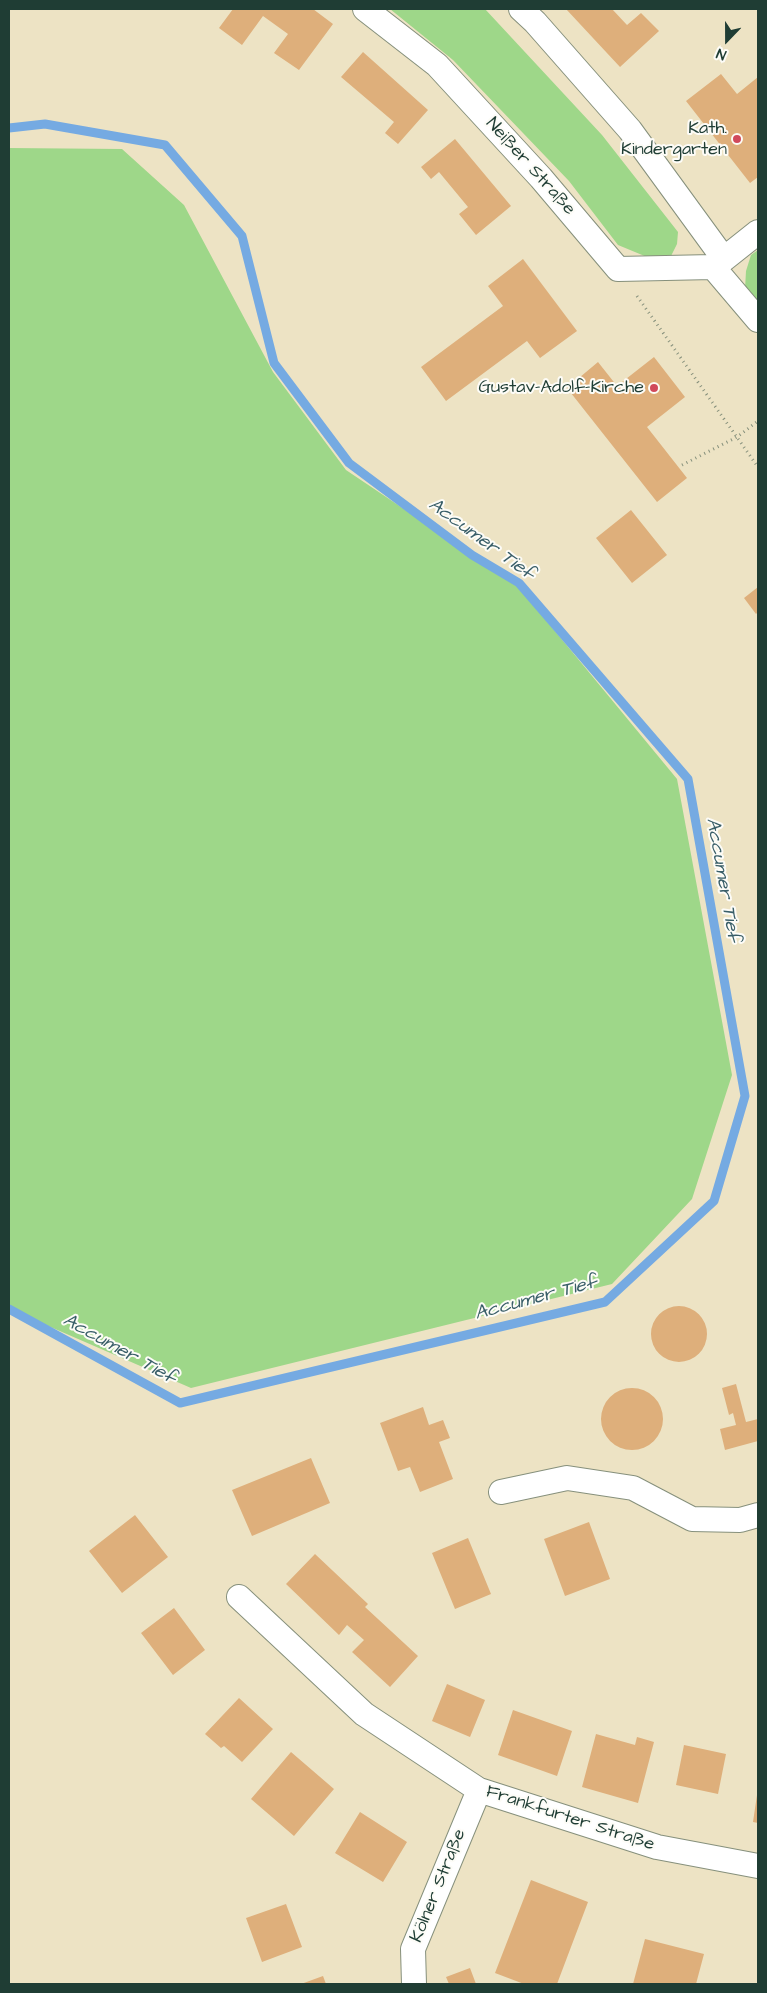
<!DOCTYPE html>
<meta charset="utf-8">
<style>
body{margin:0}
#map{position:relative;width:767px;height:1993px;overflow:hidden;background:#ede3c4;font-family:"Architects Daughter",sans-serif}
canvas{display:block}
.frame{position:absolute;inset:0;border:10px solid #1f3d34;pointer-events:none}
.north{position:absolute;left:702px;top:15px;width:50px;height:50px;-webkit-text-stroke:4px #fdfcf7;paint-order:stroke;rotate:202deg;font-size:14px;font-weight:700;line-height:20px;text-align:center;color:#1f3d34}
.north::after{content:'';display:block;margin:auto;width:18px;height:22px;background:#1f3d34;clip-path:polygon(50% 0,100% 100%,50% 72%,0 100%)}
</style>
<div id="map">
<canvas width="767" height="1993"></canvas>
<div class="frame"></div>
<div class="north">N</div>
</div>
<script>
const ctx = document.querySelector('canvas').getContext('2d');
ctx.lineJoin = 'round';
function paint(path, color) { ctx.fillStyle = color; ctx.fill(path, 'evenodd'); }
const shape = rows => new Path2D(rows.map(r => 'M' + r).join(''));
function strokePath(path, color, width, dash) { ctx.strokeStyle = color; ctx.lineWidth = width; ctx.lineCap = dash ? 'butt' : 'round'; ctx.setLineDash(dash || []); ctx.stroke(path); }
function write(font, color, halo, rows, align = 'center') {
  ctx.font = font + ' "Architects Daughter",sans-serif'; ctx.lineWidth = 4; ctx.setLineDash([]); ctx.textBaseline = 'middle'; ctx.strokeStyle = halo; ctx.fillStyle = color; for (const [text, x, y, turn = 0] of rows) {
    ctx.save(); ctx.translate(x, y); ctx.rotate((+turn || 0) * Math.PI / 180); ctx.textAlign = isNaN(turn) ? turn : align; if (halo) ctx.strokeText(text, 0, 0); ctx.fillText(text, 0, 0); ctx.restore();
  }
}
const green = shape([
 [390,9,485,9,602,135,678,232,677,244,671,256,647,257,618,245,569,181,453,60],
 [9,148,122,149,184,205,273,372,346,470,517,585,677,779,732,1075,692,1199,612,1284,191,1388,9,1309],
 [758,250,758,304,745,289,746,271,751,255]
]);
const stream = shape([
 [9,128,45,124,165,145,242,236,274,363,349,463,472,555,519,583,688,779,745,1096,714,1201,605,1302,180,1403,9,1309]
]);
const building = shape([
 [233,9,313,9,333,24,299,70,274,53,288,34,263,16,242,45,219,28],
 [566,9,612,9,627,25,641,13,659,31,620,67],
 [363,52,428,110,398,144,385,133,394,122,341,77],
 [721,74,737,94,758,77,758,177,750,183,686,101],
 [455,139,511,206,476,235,459,214,468,207,439,172,431,179,421,167],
 [523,259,577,331,540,358,527,341,446,401,421,367,503,306,488,286],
 [654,357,685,397,647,427,687,478,657,502,567,388,598,362,617,386],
 [631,510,667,555,632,583,596,538],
 [758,587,758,612,756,614,744,598],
 '651 1334a28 28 0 1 1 56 0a28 28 0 1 1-56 0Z',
 [736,1384,746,1422,758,1419,758,1441,725,1450,720,1429,736,1425,733,1413,729,1415,722,1388],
 '601 1419a31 31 0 1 1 62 0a31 31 0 1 1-62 0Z',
 [423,1407,429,1425,443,1420,450,1438,439,1442,453,1479,420,1492,410,1467,398,1471,380,1423],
 [311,1458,330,1503,252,1536,232,1490],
 [135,1515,168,1557,122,1593,89,1551],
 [589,1522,610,1579,565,1596,544,1539],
 [468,1538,491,1594,455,1609,432,1553],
 [315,1554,368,1604,365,1607,418,1656,390,1687,352,1652,364,1640,347,1625,339,1635,286,1584],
 [174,1608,205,1650,173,1675,141,1633],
 [447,1684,485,1700,470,1737,432,1721],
 [239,1698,273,1729,242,1762,224,1746,221,1748,205,1734],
 [513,1710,572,1731,557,1776,498,1755],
 [596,1734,635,1745,637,1737,654,1742,638,1803,582,1787],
 [684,1745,726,1754,718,1794,676,1785],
 [291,1752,334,1789,294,1836,251,1799],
 [757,1795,758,1795,758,1823,753,1822],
 [360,1812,407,1842,383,1882,335,1853],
 [531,1880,588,1902,557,1984,524,1984,495,1973],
 [286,1904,302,1947,262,1962,246,1918],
 [645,1939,704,1954,696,1984,633,1984],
 [470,1968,476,1984,449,1984,446,1977],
 [323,1976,326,1984,301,1984]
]);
const path = shape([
 [637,296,758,467],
 [682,465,737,437,758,421]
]);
const minor = shape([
 [365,9,437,65,541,178,618,269,713,267],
 [521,9,535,22,630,130,724,259,713,267],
 [724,259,758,232],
 [713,267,758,320],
 [501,1492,567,1478,633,1488,692,1519,740,1520,758,1515],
 [239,1597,364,1714,479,1790,657,1847,758,1866],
 [414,1984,413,1949,479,1790]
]);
const markers = [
 [737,139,5,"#d1495b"],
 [654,388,5,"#d1495b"]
];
const poiNames = [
 ["Kath.",727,129],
 ["Kindergarten",727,150],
 ["Gustav-Adolf-Kirche",644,388]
];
const streetNames = [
 ["Neißer Straße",530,167,48],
 ["Frankfurter Straße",570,1819,18],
 ["Kölner Straße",439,1886,-68]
];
const waterNames = [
 ["Accumer Tief",481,540,36],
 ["Accumer Tief",722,880,80],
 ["Accumer Tief",536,1299,-15],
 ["Accumer Tief",119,1350,29]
];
paint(green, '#9ed789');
strokePath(stream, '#75aae2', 9);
paint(building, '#deaf7b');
strokePath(minor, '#86907c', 26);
strokePath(path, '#86907c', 3, [1, 4]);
strokePath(minor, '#fff', 24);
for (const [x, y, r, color] of markers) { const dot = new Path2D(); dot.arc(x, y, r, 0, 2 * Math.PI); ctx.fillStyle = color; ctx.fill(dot); strokePath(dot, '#fdfcf7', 2); }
write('18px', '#1f3d34', '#fdfcf7', poiNames, 'right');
write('18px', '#1f3d34', '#fdfcf7', streetNames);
write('italic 19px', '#395e68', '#fdfcf7', waterNames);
</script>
